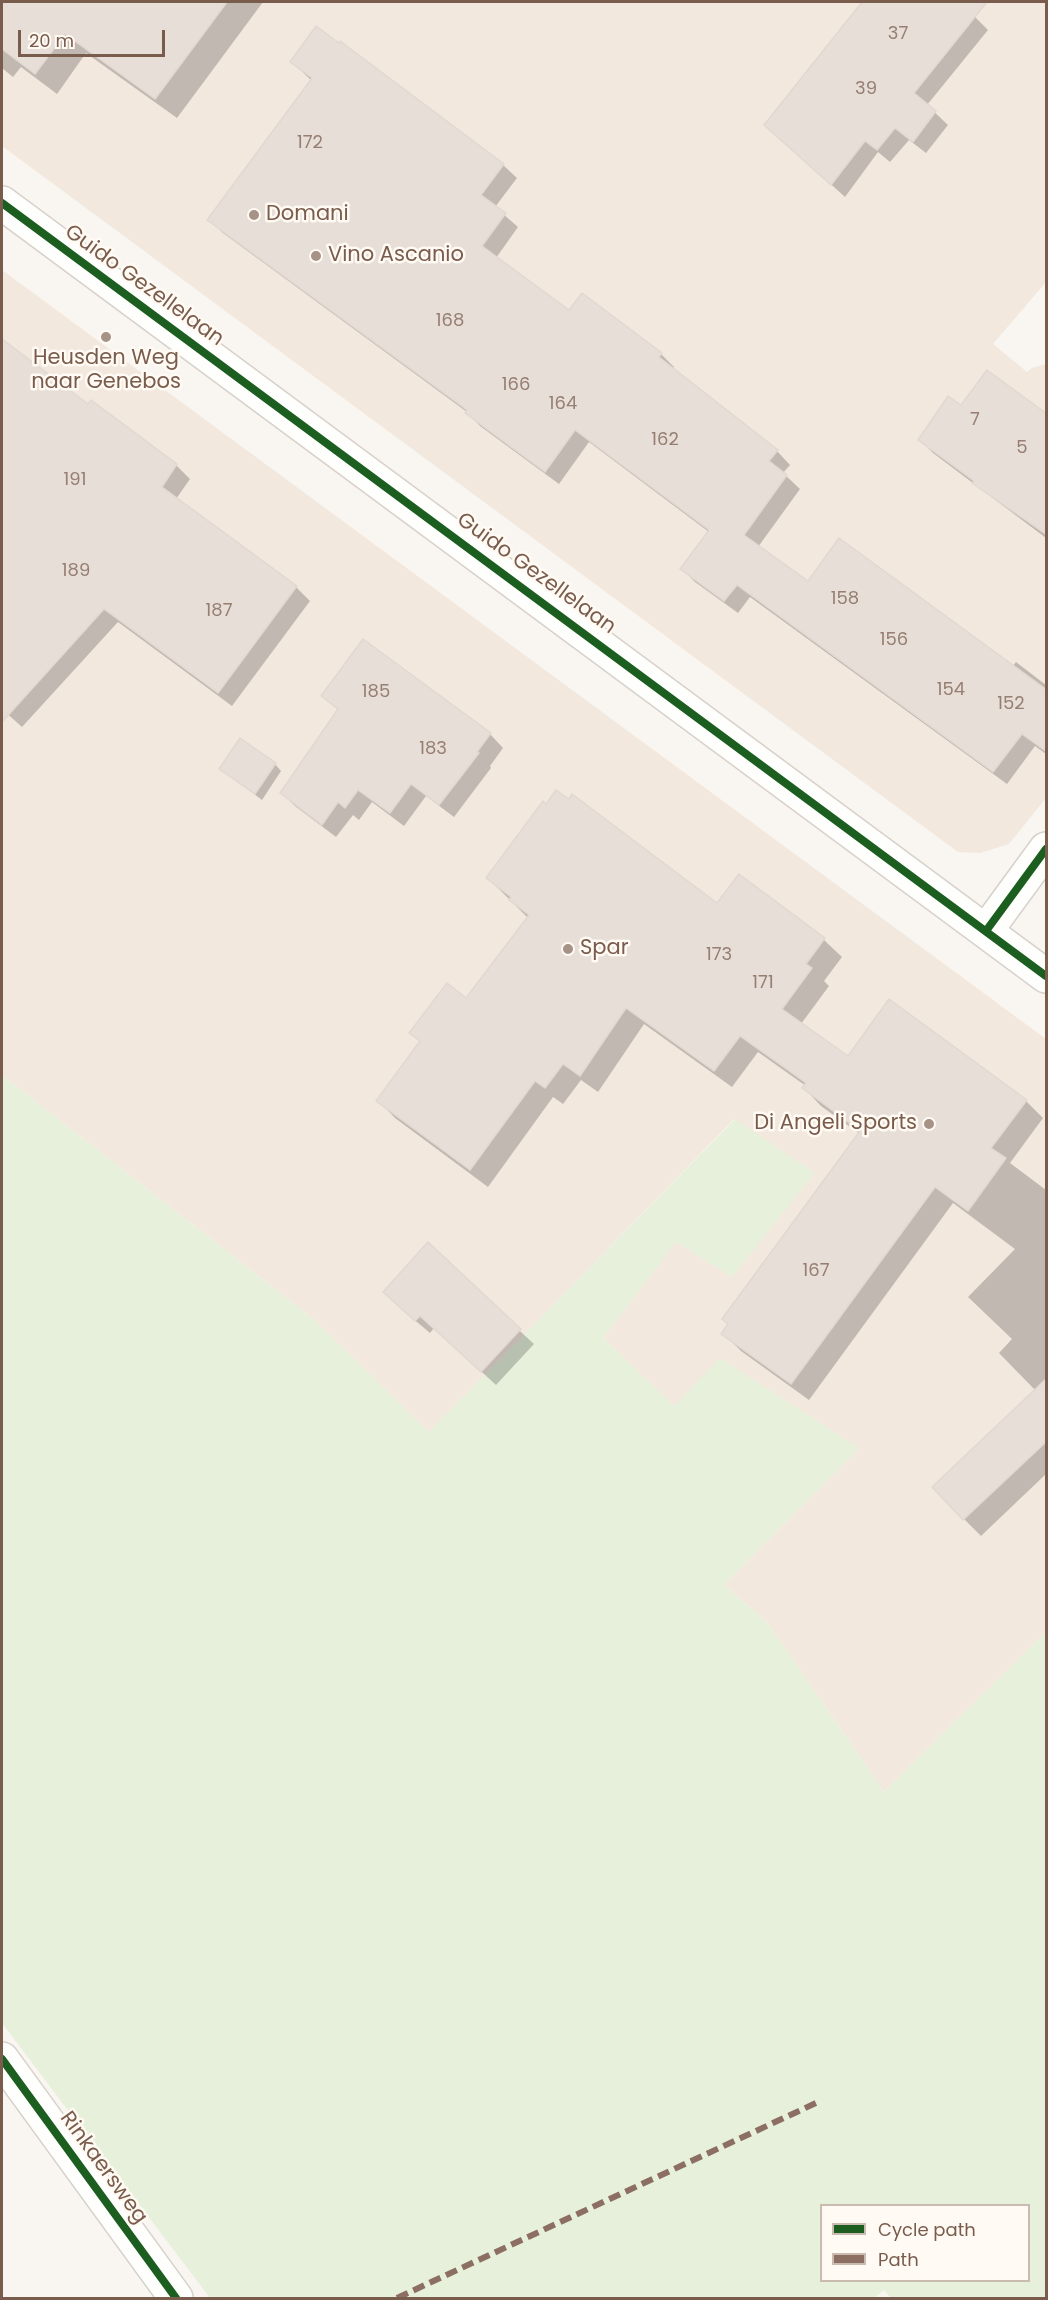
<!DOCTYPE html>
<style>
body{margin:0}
#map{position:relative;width:1048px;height:2300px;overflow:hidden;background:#f9f5f0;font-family:Poppins,sans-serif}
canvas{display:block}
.frame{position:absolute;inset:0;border:3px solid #7a5c4d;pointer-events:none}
.legend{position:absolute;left:820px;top:2204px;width:210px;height:78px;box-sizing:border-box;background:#fffaf3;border:2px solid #cabbb1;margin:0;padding:8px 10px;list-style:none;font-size:18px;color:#7a5c4d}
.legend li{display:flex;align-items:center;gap:12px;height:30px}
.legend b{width:30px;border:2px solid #cabbb1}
.scale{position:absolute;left:18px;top:30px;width:147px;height:27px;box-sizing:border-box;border:3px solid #7a5c4d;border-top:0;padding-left:8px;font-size:18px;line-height:21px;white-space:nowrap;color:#7a5c4d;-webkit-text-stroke:4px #fffaf3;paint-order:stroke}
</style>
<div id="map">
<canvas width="1048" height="2300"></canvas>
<div class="frame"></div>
<ul class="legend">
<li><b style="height:8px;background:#1b5e20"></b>Cycle path</li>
<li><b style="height:8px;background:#8d6e63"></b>Path</li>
</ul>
<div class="scale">20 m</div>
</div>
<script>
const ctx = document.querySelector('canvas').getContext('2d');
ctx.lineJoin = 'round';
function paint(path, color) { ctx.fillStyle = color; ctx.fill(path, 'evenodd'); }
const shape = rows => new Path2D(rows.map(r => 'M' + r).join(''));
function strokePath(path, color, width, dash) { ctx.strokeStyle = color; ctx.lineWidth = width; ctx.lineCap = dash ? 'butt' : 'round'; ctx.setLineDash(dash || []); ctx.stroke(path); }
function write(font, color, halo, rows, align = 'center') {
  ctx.font = font + ' Poppins,sans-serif'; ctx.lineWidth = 5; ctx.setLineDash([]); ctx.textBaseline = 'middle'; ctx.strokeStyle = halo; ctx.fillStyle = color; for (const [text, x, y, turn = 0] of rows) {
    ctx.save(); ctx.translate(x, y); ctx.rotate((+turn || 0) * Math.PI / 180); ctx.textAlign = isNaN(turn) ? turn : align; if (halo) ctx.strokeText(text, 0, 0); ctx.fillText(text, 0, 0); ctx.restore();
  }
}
const residential = shape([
 [2,2,1046,2,1046,282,993,344,1027,372,1032,368,1046,364,1046,798,1009,844,980,853,958,852,2,146],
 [2,270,1046,1039,1046,1632,884,1792,767,1622,724,1585,858,1449,674,1407,603,1338,676,1241,732,1277,734,1119,429,1433,312,1318,2,1075]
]);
const green = shape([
 [2,1075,312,1318,429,1432,735,1119,815,1173,732,1277,676,1242,603,1338,674,1406,720,1358,859,1448,724,1585,767,1622,884,1792,1046,1632,1046,2298,891,2298,884,2290,874,2298,210,2298,2,2023],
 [822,2206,1028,2206,1028,2280,822,2280]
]);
const shadow = shape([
 [2,2,263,2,177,118,86,53,57,94,21,67,13,77,2,68],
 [864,2,982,2,972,14,988,30,927,105,948,125,926,153,909,140,890,162,878,152,845,197,766,125],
 [292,62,503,165,517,178,495,207,518,227,496,258,569,312,661,354,674,367,673,369,777,451,790,465,783,473,800,489,758,547,808,583,1012,667,1016,662,1046,685,1046,754,1035,746,1007,784,750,597,738,613,695,582,682,569,709,532,589,442,559,484,480,426,467,412,223,233,209,219,312,81],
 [2,341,88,406,91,402,176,465,190,479,176,499,296,587,310,601,232,706,118,622,22,727,2,709],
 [961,407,1046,416,1046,538,933,453,920,440],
 [323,696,490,734,503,748,490,766,491,768,454,817,426,796,404,826,372,802,359,820,353,815,336,837,295,806,282,793,339,711],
 [275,764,281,771,262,800,221,769],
 [739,877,824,940,842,957,824,981,829,986,801,1024,848,1058,1026,1101,1043,1118,1010,1163,1046,1190,1046,1474,981,1536,964,1519,1035,1390,999,1353,1012,1339,968,1297,1015,1249,953,1203,809,1400,741,1351,723,1333,860,1134,821,1106,804,1088,806,1086,758,1052,732,1087,644,1024,598,1092,581,1080,563,1104,553,1097,488,1187,395,1118,378,1100,421,1042,411,1033,467,1000,528,918,488,878,718,905],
 [472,1287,534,1344,496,1385,434,1328,430,1333,398,1306]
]);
const building = shape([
 [2,2,227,2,155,99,65,34,35,74,2,49,2,2],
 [862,2,987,2,914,93,936,111,913,142,895,128,877,150,865,141,831,185,764,125,862,2],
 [316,26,339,43,340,41,504,164,481,195,506,213,482,246,569,310,582,293,662,353,659,357,778,450,769,461,787,475,744,535,808,581,839,538,1047,690,1047,752,1022,734,993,772,737,585,724,601,680,569,709,530,575,430,545,472,465,413,467,410,207,220,312,78,290,62,316,26],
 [2,339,88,404,91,400,177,464,162,487,297,586,218,693,104,609,2,722,2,339],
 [987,370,1047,414,1047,535,972,483,974,481,918,440,948,396,961,405,987,370],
 [363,639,491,733,477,752,479,753,439,805,411,784,390,813,358,790,345,808,338,802,322,825,280,793,338,709,321,696,363,639],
 [240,738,276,763,255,794,219,769,240,738],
 [556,790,569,799,572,794,717,903,739,874,825,938,806,964,812,968,782,1009,848,1056,889,999,1027,1100,991,1148,1006,1158,968,1211,935,1187,791,1384,721,1334,728,1324,722,1319,860,1131,802,1088,806,1083,740,1036,714,1071,626,1008,580,1076,563,1064,545,1088,535,1081,470,1170,376,1101,420,1041,409,1033,447,983,466,998,529,915,509,900,511,897,486,878,543,801,546,804,556,790],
 [428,1242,521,1329,481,1372,420,1316,415,1321,383,1292,428,1242],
 [1047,1378,1047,1441,963,1520,932,1487,1047,1378]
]);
const street = shape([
 [986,931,1046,849],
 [2,2059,176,2298]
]);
const secondary = shape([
 [2,203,1046,976]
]);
const quiet = shape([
 [397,2298,816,2103]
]);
const cycleway = shape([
 [2,203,1046,976],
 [986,931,1046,849],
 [2,2059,176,2298]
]);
const markers = [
 [254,215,6,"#a69286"],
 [316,256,6,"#a69286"],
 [106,337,6,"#a69286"],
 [568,949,6,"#a69286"],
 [929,1124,6,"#a69286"]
];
const numberNames = [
 ["37",898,34],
 ["39",866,89],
 ["172",310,143],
 ["168",450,321],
 ["166",516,385],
 ["164",563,404],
 ["7",975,420],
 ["162",665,440],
 ["5",1022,448],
 ["191",75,480],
 ["189",76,571],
 ["158",845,599],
 ["187",219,611],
 ["156",894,640],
 ["154",951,690],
 ["185",376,692],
 ["152",1011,704],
 ["183",433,749],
 ["173",719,955],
 ["171",763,983],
 ["167",816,1271]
];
const poiNames = [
 ["Domani",266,215],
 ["Vino Ascanio",328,256],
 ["Heusden Weg",106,359,"center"],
 ["naar Genebos",106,383,"center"],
 ["Spar",580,949],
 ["Di Angeli Sports",917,1124,"right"]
];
const streetNames = [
 ["Guido Gezellelaan",144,286,36],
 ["Guido Gezellelaan",536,574,36],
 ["Rinkaersweg",103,2168,54]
];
paint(residential, '#f2e8de');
paint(green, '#e7f0db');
paint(shadow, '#0003');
paint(building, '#e6ded7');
strokePath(building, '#e2d8d2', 1.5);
strokePath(street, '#d7d1cb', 36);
strokePath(secondary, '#d9d2cb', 36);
strokePath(street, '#fefefd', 33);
strokePath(secondary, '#fefefd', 33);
strokePath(quiet, '#8d6e63', 6, [12, 6]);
strokePath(cycleway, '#1b5e20', 8);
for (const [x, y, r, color] of markers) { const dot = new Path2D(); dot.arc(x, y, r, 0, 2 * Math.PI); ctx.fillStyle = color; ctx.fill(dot); strokePath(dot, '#fffaf3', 2); }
write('18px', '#977e72', null, numberNames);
write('21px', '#7a5c4d', '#fffaf3', poiNames, 'left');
write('21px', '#7a5c4d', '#fffaf3', streetNames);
</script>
